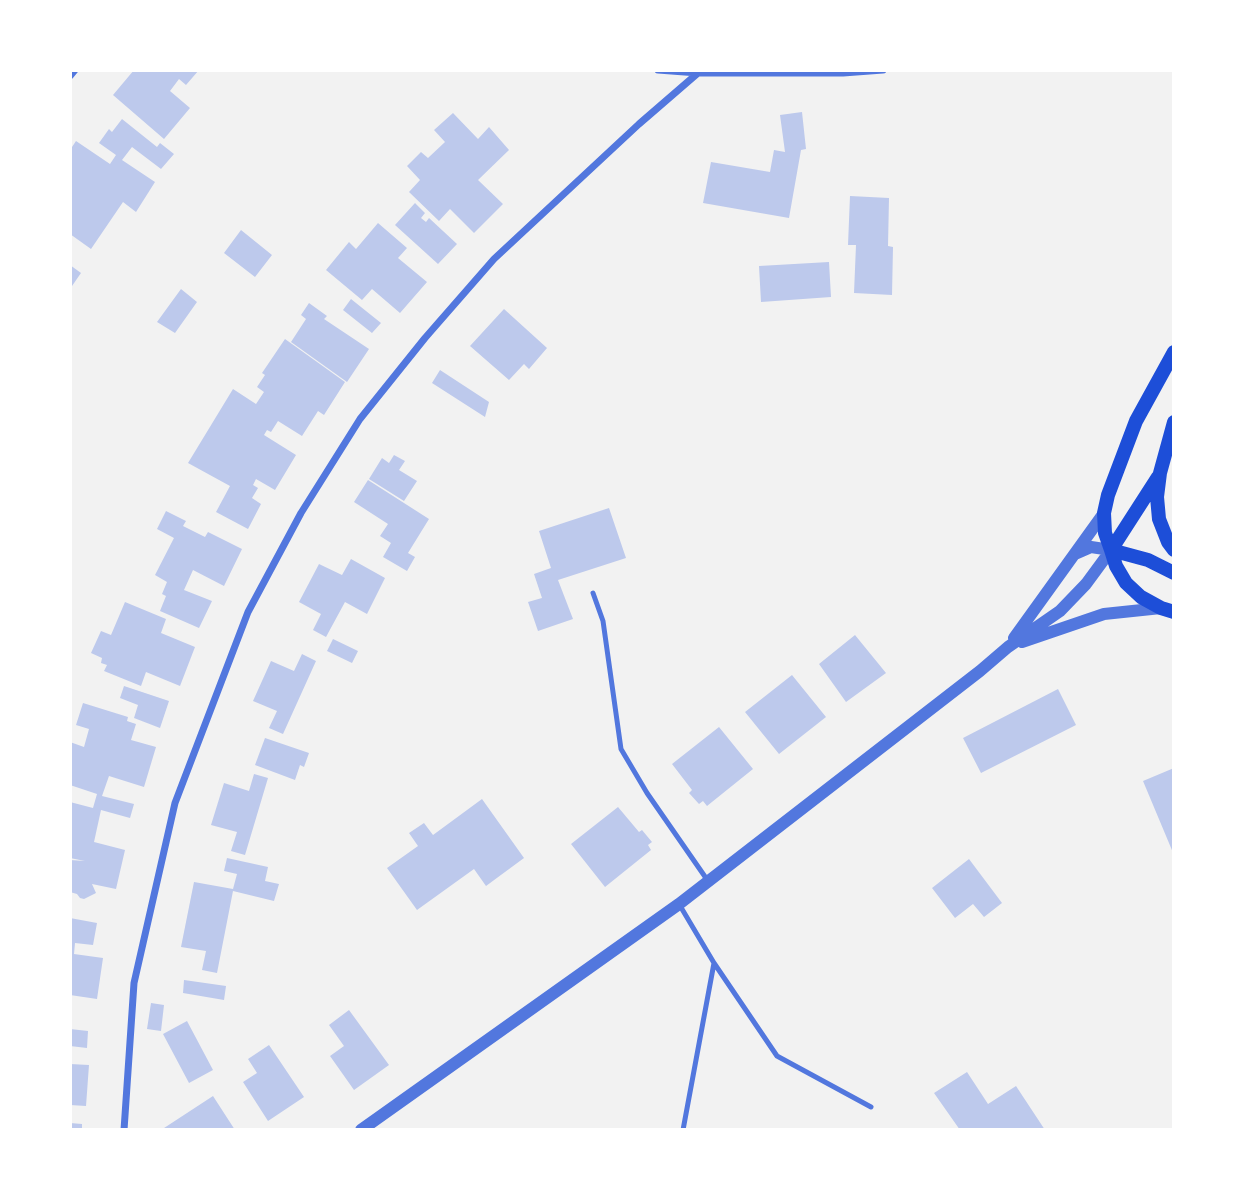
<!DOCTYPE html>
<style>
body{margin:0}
#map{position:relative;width:1244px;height:1200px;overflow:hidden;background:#f2f2f2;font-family:"DM Sans",sans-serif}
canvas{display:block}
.frame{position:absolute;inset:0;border:72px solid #fff;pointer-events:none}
</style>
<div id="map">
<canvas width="1244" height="1200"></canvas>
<div class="frame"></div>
</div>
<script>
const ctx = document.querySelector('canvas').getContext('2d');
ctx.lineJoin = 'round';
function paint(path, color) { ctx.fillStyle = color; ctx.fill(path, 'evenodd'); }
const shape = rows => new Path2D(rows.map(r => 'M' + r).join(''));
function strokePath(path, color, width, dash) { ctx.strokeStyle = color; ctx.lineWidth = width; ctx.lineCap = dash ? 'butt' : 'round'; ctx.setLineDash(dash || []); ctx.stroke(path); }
const building = shape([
 [134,70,199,70,186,85,179,79,170,91,190,108,164,139,113,95],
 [802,112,806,149,801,150,789,218,703,203,711,162,770,172,774,150,785,152,780,115],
 [453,113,478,139,489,127,509,150,478,180,503,204,474,233,450,209,439,221,409,192,420,180,407,166,421,152,428,158,445,142,434,130],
 [122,119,157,147,160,143,174,154,161,169,132,147,122,160,155,182,136,212,123,202,91,249,70,234,70,150,76,141,110,164,116,155,99,143,109,129,112,132],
 [850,196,889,198,888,246,893,247,892,295,854,293,856,245,848,245],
 [415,203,425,213,421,218,426,222,429,218,457,244,438,264,395,225],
 [378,223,407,248,398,258,427,282,400,313,372,289,362,300,326,270,349,242,356,249],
 [241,230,272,255,255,277,224,253],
 [829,262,831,297,761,302,759,266],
 [70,265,81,273,72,286,70,285],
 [181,289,197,302,175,333,157,322],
 [351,299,381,323,372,333,343,310],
 [309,303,327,316,324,319,369,349,347,382,291,342,306,319,301,315],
 [504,309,547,348,529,369,524,364,509,380,470,346],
 [285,339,345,382,324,415,318,411,302,436,278,421,271,432,267,430,264,435,296,455,275,490,256,479,253,485,258,488,252,498,261,504,248,529,216,512,230,486,188,463,233,389,256,404,264,392,257,387,265,375,262,373],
 [440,370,489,402,485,417,432,383],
 [394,455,405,461,399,470,417,481,404,501,369,479,382,458,389,463],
 [368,480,429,519,408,553,415,557,407,571,383,557,391,543,380,536,388,524,354,502],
 [609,508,626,558,558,580,573,619,538,631,528,602,542,598,534,574,551,568,539,531],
 [166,511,186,521,183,526,205,537,208,532,242,549,224,586,193,570,184,590,212,601,199,628,160,611,166,596,162,594,167,582,155,575,174,538,157,529],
 [351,559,385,578,367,614,345,602,326,637,313,630,321,614,299,602,319,564,342,575],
 [125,602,166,619,161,633,195,647,180,686,146,672,141,686,104,671,107,665,101,663,102,658,91,653,101,631,111,635],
 [855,635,886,673,846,702,819,664],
 [333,639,358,651,352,663,327,651],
 [302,654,316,661,283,734,269,728,277,711,253,701,271,661,294,671],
 [792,675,826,717,779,754,745,712],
 [124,686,169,701,160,728,134,718,138,705,120,698],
 [1058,689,1076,725,981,773,963,738],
 [83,703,128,717,127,721,136,724,131,740,156,747,144,787,109,776,102,796,134,804,130,818,101,810,94,842,125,850,116,889,92,884,96,893,84,899,80,898,77,894,70,892,70,860,85,861,70,858,70,802,93,808,97,794,70,785,70,742,84,747,89,729,76,725],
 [719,727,753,769,707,806,703,801,699,804,689,793,692,790,672,764],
 [265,738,309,753,304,767,300,765,295,780,255,765],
 [1174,768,1174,855,1143,781],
 [254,774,268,778,245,855,231,851,237,832,211,825,224,783,249,791],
 [482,799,524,858,486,886,474,869,417,910,387,868,418,846,409,833,424,823,433,835],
 [618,807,639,832,642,830,652,842,648,845,651,850,605,887,571,844],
 [227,858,268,867,265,881,279,884,274,901,233,891,217,973,202,970,206,951,181,947,194,882,233,889,237,874,224,871],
 [969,859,1002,903,984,917,973,904,955,918,932,888],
 [70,918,97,923,93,945,75,943,74,954,103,958,97,999,70,995],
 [184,980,226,986,224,1000,183,993],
 [151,1003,164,1005,161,1031,147,1029],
 [349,1010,389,1065,354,1090,330,1056,344,1046,329,1025],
 [187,1021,213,1070,189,1083,163,1034],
 [70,1029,88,1031,87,1048,70,1046],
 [269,1045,304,1097,268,1121,243,1082,257,1073,248,1059],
 [70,1064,89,1065,86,1106,70,1105],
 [967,1072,988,1104,1016,1086,1045,1130,960,1130,934,1093],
 [213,1096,235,1130,161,1130],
 [70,1123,82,1124,82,1130,70,1130]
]);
const service = shape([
 [593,593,603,621,621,749,647,793,708,881],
 [679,904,714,963,683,1130],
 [714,963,777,1056,871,1107]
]);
const minor = shape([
 [658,70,698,73,843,73,883,70],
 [70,76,75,70],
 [124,1130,134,983,175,803,248,612,301,513,360,419,425,338,494,259,639,124,698,73]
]);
const tertiary = shape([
 [1014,638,1104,513],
 [1022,642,1104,614,1161,608],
 [361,1130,679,904,980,671,1008,647,1060,611,1086,584,1111,550,1091,547,1075,554]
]);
const secondary = shape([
 [1174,352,1136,421,1108,495,1104,513,1105,533,1111,550,1116,566,1126,583,1141,597,1161,608,1174,612],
 [1174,422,1160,473,1157,497,1159,519,1168,542,1174,550],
 [1111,550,1158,477],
 [1111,550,1148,560,1174,573]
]);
paint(building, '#bdc9ec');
strokePath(service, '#5277de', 5);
strokePath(minor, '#5277de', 7);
strokePath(tertiary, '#5277de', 12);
strokePath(secondary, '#1d4ed8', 14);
</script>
